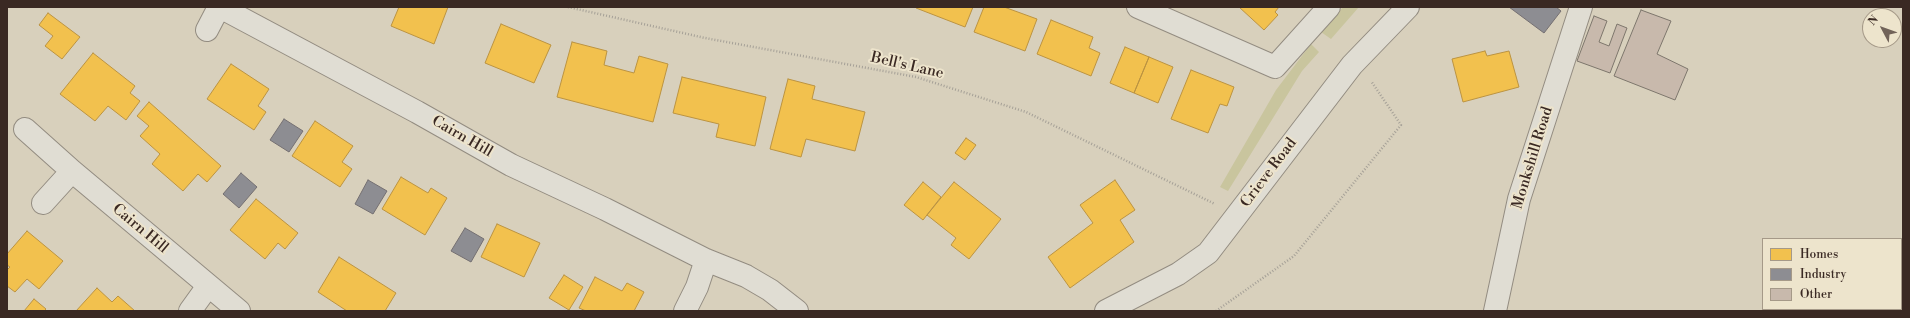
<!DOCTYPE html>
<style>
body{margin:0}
#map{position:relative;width:1910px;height:318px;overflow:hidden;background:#d8d0bc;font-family:"Libre Bodoni",serif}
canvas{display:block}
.frame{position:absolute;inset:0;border:8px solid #3a2923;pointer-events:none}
.legend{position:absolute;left:1762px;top:238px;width:140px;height:72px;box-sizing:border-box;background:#ede4cc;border:1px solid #a59988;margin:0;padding:5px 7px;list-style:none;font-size:12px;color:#3a2923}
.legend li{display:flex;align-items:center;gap:8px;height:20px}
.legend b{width:20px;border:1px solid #a59988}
.north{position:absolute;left:1862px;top:8px;width:40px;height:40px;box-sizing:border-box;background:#ede4cc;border:1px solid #a59988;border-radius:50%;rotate:311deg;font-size:11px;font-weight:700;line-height:16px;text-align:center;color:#3a2923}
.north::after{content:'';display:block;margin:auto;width:14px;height:18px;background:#716359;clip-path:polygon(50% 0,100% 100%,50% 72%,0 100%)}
</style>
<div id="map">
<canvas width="1910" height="318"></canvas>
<div class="frame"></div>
<ul class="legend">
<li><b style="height:11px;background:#f2c14e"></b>Homes</li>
<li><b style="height:11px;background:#8d8d92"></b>Industry</li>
<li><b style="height:11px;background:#c8b9ac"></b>Other</li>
</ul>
<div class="north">N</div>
</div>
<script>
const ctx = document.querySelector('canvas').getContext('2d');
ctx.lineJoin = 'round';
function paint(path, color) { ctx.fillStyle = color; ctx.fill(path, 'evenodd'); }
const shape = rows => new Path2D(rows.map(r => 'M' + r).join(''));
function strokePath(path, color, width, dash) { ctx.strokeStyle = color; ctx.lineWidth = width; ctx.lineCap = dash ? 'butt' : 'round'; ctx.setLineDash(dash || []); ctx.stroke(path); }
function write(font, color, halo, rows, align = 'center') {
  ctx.font = font + ' "Libre Bodoni",serif'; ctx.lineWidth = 4; ctx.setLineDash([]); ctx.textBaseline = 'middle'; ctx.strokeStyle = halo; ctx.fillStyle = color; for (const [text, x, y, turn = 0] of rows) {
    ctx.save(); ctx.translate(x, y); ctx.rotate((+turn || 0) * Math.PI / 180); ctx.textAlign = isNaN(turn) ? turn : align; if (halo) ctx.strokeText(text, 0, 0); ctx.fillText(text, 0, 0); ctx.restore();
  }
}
const green = shape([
 [1343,7,1359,7,1331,39,1321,32],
 [1311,44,1319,52,1302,71,1228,191,1220,187,1276,90]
]);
const homes = shape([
 [399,7,448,7,434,44,391,26,399,7],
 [917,7,973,7,965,27,916,8,917,7],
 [984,7,1004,7,1037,19,1025,51,974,32,984,7],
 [1239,7,1279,7,1275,12,1278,15,1264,30,1239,7],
 [48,13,80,37,62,59,45,46,53,36,39,25,48,13],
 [1051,20,1093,37,1089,48,1100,53,1091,76,1037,54,1051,20],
 [501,24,551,45,534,83,485,63,501,24],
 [572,42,607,51,604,65,634,73,639,56,668,64,653,122,557,97,572,42],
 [1125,47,1149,57,1134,93,1110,83,1125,47],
 [1485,51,1487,56,1509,51,1519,87,1463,102,1452,59,1485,51],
 [93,53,135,86,130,93,140,101,126,120,108,106,95,121,60,94,93,53],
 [1149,57,1173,67,1158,103,1134,93,1149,57],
 [231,64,269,89,258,106,266,112,254,130,207,99,231,64],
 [1191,70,1234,87,1227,106,1220,104,1208,133,1171,119,1191,70],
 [682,77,766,97,755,146,716,137,719,124,673,113,682,77],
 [788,79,815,86,812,99,865,112,855,151,806,139,801,157,770,149,788,79],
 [149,102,221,166,207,182,198,174,183,191,152,164,160,154,140,136,149,126,137,116,149,102],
 [315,121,353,146,342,162,352,169,340,187,292,156,315,121],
 [966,138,976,145,965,160,955,153,966,138],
 [401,177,428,193,431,188,447,198,425,235,382,209,401,177],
 [1115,180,1135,210,1120,220,1134,242,1070,288,1048,257,1093,223,1080,205,1115,180],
 [923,182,941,197,923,220,904,205,923,182],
 [954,182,1001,219,969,259,951,245,956,238,927,215,954,182],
 [256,199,298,233,285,249,278,243,265,259,230,230,256,199],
 [497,224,540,243,524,277,481,257,497,224],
 [27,231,63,261,39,289,27,279,15,292,7,286,7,270,10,267,7,265,7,254,27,231],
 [339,257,396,293,385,311,347,311,318,292,339,257],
 [564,275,583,287,569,310,549,298,564,275],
 [595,277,622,291,627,283,644,292,634,311,586,311,579,308,595,277],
 [97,288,112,302,118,296,135,311,76,311,97,288],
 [34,299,46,309,44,311,24,311,34,299]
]);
const industry = shape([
 [1509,7,1556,7,1561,11,1544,33,1509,7],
 [284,119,303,131,289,152,270,140,284,119],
 [241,173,257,187,239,208,223,194,241,173],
 [368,180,387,191,373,214,355,204,368,180],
 [465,228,484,239,471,262,451,251,465,228]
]);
const building = shape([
 [1641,10,1671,21,1657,54,1688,69,1675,100,1614,76,1641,10],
 [1594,16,1607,21,1599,42,1609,46,1617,24,1627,28,1610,73,1577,61,1594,16]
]);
const path = shape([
 [568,7,705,38,916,77,1026,112,1215,204],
 [1216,311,1294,256,1401,125,1371,81]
]);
const minor = shape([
 [220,7,417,112,511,165,605,209,706,260,746,276,770,290,797,311],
 [1138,7,1275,67,1329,7],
 [207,30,219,7],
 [25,129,72,171,239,311],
 [43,203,72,171],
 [190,311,208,286],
 [685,311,697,287,706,260],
 [1106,311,1178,274,1208,253,1352,65,1408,7],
 [1495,311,1519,199,1581,7]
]);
const streetNames = [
 ["Bell's Lane",907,66,13],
 ["Cairn Hill",462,137,30],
 ["Monkshill Road",1533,158,-73],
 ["Crieve Road",1269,173,-53],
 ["Cairn Hill",140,229,40]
];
paint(green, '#c9c59e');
paint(homes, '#f2c14e');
strokePath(homes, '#bb9341', 1);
paint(industry, '#8d8d92');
strokePath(industry, '#746f71', 1);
paint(building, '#c8b9ac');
strokePath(building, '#7d766c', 1);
strokePath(minor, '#938c81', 24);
strokePath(path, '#a5a097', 2.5, [1, 2]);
strokePath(minor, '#e0ddd3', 22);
write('15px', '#3a2923', '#ede4cc', streetNames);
</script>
